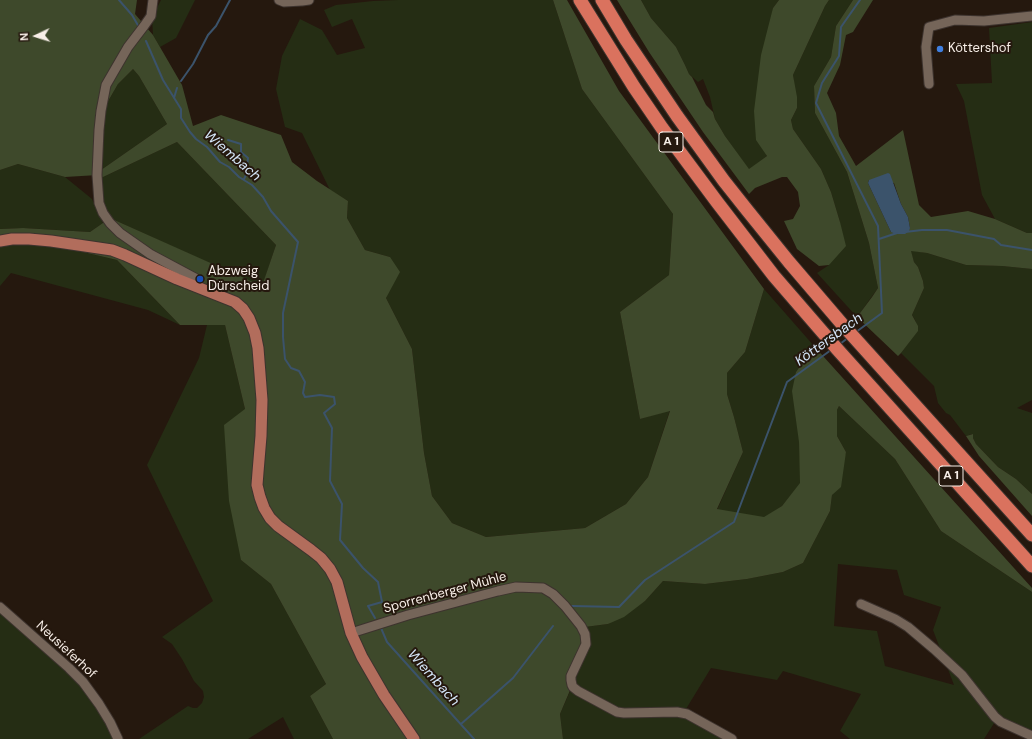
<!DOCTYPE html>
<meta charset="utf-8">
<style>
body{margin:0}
#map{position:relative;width:1032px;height:739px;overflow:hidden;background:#25180e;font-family:"DM Sans",sans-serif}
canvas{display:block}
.north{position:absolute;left:16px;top:16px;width:40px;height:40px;-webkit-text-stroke:3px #25180e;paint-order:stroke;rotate:266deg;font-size:11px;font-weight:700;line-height:16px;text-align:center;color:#f7eee7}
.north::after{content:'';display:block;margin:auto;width:14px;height:18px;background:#f7eee7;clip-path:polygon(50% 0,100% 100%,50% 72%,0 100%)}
</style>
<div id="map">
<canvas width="1032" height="739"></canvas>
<div class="north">N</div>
</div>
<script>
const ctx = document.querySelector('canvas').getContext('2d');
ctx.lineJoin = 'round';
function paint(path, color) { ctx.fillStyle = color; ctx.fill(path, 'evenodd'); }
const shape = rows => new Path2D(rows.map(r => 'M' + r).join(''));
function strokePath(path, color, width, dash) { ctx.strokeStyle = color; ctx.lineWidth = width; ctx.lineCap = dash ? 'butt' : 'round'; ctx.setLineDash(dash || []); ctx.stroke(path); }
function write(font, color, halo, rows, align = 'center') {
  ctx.font = font + ' "DM Sans",sans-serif'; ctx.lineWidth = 4; ctx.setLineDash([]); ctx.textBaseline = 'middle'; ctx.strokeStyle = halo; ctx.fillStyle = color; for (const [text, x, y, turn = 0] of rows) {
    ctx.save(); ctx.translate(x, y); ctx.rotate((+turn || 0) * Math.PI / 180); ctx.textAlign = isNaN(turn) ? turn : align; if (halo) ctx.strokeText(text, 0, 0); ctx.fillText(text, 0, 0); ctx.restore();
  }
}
const green = shape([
 [161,0,195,0,176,38,160,47,153,35,152,18],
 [398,0,553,0,582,89,673,214,669,275,620,312,640,419,670,410,648,477,626,504,585,528,486,537,452,523,432,496,424,453,412,349,386,298,390,257,365,250,347,218,348,201,330,190,302,133,285,127,276,89,282,56,300,19,322,30,337,55,365,48,352,19,332,27,324,10,336,5,373,1],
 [641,0,779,0,773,8,766,154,767,156,749,170,725,136,715,119,710,97,703,79,698,82,689,74,685,65,676,47,651,18],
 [829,0,853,0,836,26,831,57,814,86,815,113,847,172,869,243,878,288,857,317,817,273,829,265,840,222,831,192,821,169,793,129,791,120,797,108,793,75,825,6],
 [1032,22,1032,233,1027,233,995,219,982,195,964,101,956,84,992,83,989,28],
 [133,69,139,76,167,124,101,170,106,105,118,84],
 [177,142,276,245,262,287,110,218,103,207,101,178],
 [18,164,65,177,92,199,103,223,90,232,23,228,0,229,0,170],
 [49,244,117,260,180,325,148,310,11,273,0,286,0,245],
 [910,250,927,253,966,265,1002,266,1032,269,1032,400,1017,408,1032,413,1032,494,1016,479,998,467,976,444,973,438,972,434,966,436,950,415,946,413,938,403,934,386,901,353,918,330,915,320,912,315,924,288,923,281,918,267,914,262],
 [764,289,814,346,796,372,801,483,782,506,764,518,717,510,743,452,734,417,727,394,727,373,745,352],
 [207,325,225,325,245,409,241,560,271,584,326,684,310,696,333,739,294,739,283,717,248,739,139,739,188,706,193,708,197,708,202,703,204,697,203,691,194,681,182,659,172,644,162,637,213,601,147,465,199,358],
 [839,406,895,459,941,531,1032,592,1032,732,998,717,984,739,850,739,840,731,861,694,783,671,777,680,711,668,686,709,618,709,576,687,574,682,588,648,585,627,608,624,645,601,663,581,705,584,747,579,783,572,803,563,830,511,832,495,846,452,837,436,837,410],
 [838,564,897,570,904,595,941,607,933,630,954,685,885,666,877,631,834,626],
 [0,607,82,685,117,739,0,739],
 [571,689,617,715,684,715,727,739,563,739,560,714]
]);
const forest = shape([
 [0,0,137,0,135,14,153,35,182,85,193,126,221,115,281,135,292,162,317,181,348,201,347,218,365,250,390,257,400,272,386,298,412,349,424,453,432,496,452,523,486,537,585,528,626,504,648,477,670,411,640,419,620,312,669,275,673,214,582,89,553,0,567,0,619,91,764,289,745,352,727,373,727,394,734,417,743,452,717,509,764,517,782,506,800,483,799,442,792,391,796,372,814,346,1032,588,1032,592,941,531,895,459,839,406,837,410,837,436,846,452,841,487,832,495,830,511,803,563,783,572,747,579,705,584,663,581,645,601,624,617,608,624,585,627,588,648,560,714,563,739,333,739,310,696,326,684,271,584,241,560,229,501,224,425,245,409,225,325,180,325,117,260,49,244,0,245,0,229,23,228,90,232,110,218,262,286,276,245,177,142,101,178,101,170,167,124,139,76,133,69,118,84,103,110,94,128,98,175,65,177,18,164,0,170],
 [617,0,641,0,651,18,676,47,685,65,689,74,692,77,706,105,713,112,715,119,725,136,749,169,767,156,756,140,754,111,761,55,773,8,779,0,829,0,825,6,793,75,797,97,797,108,791,120,793,129,821,169,831,192,840,222,846,246,829,265,819,266,797,249,784,221,793,219,800,206,798,192,787,177,782,177,755,188,749,194,703,132,649,52],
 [853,0,873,0,853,32,846,35,840,65,827,93,836,113,839,136,856,166,903,130,919,205,931,217,968,211,995,219,1027,233,1032,233,1032,269,1002,266,966,265,927,253,911,251,914,262,918,267,923,281,924,288,912,315,918,326,918,331,901,353,898,356,857,317,872,297,878,288,869,243,847,172,815,113,814,86,831,57,836,26],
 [869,180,894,183,901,204,908,217,910,228,891,232,868,183],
 [973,434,973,438,976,444,998,467,1016,479,1032,494,1032,516,979,456,966,436]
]);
const water = shape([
 [888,173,890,174,901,204,908,217,910,228,909,231,905,234,896,234,891,232,868,183,869,180]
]);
const stream = shape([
 [119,0,132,15,139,27],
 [146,41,163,80,181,109,181,118,190,132,196,139,207,147,220,162,229,167,239,177,252,185,263,197,271,211,298,242,283,313,283,337,285,359,291,368,299,371,305,382,303,393,305,397,320,395,334,397,335,404,324,413,332,428,330,481,342,504,340,540,363,568,378,582,382,602,368,606,375,618],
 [181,81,193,64,208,35,216,26,230,0],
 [174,98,177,88],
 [228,140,241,144,241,152,248,158,246,175,244,179],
 [905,232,922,230,947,230,994,239,1001,245,1032,250],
 [879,239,897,233],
 [856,332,882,313,878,226,816,103,822,83,839,56,841,27,860,0],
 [840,344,849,337],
 [572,606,619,607,645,580,734,522,787,382,831,350],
 [381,628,387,642,474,739],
 [461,724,513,678,553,626]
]);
const minor = shape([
 [153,0,151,16,144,26,128,47,106,85,101,111,99,130,97,175,99,203,103,213,110,223,120,233,150,254,195,278,197,283,196,287],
 [279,0,284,2,302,1,309,0],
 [929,84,926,47,929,27,955,20,984,21,1032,16],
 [861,604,895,619,908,627,934,649,962,675,995,717,1001,722,1032,736],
 [0,607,69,668,83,682,99,704,110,722,118,739],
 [351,633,408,615,498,591,516,587,543,588,553,594,565,606,581,626,585,634,586,644,571,676,571,680,572,685,573,687,578,691,617,712,624,713,677,712,687,714,732,739]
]);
const major = shape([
 [0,241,12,239,29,239,51,241,112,250,125,255,177,279,235,302,243,309,249,318,255,333,258,348,262,400,261,436,258,472,257,485,260,497,264,508,270,518,278,526,311,550,321,558,330,569,337,582,351,633,362,657,384,695,414,739]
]);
const highway = shape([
 [580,0,634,87,662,128,717,202,774,276,838,350,1032,566],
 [602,0,626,40,677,116,724,181,747,210,789,262,842,324,1032,535]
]);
const markers = [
 [940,49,4,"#3f7fe0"],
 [200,279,4,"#1a4fb4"]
];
const shields = [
 [671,142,24],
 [951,476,24]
];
const shieldNames = [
 ["A 1",671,142],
 ["A 1",951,476]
];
const poiNames = [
 ["Köttershof",948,49],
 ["Abzweig",208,272],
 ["Dürscheid",208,287]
];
const streetNames = [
 ["Sporrenberger Mühle",445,593,-15],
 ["Neusieferhof",66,650,43]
];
const waterNames = [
 ["Wiembach",232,156,41],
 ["Köttersbach",829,340,-36],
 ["Wiembach",433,678,48]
];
paint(green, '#252d14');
paint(forest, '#3e492b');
paint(water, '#3b536b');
strokePath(stream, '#3b536b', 2);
strokePath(minor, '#3d332e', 11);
strokePath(major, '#3d332e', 13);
strokePath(highway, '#3d332e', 15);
strokePath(minor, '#756559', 9);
strokePath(major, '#b26d5c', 11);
strokePath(highway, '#da725e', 13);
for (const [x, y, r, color] of markers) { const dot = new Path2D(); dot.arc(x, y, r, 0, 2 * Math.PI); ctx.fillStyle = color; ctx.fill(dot); strokePath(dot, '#25180e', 1.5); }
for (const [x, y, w] of shields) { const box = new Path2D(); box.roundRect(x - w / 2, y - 10, w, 20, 3); ctx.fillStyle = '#25180e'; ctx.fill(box); strokePath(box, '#f7eee7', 1); }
write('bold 12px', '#f7eee7', null, shieldNames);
write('13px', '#f7eee7', '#25180e', poiNames, 'left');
write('13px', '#f7eee7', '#25180e', streetNames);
write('italic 14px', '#d4e5f8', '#25180e', waterNames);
</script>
